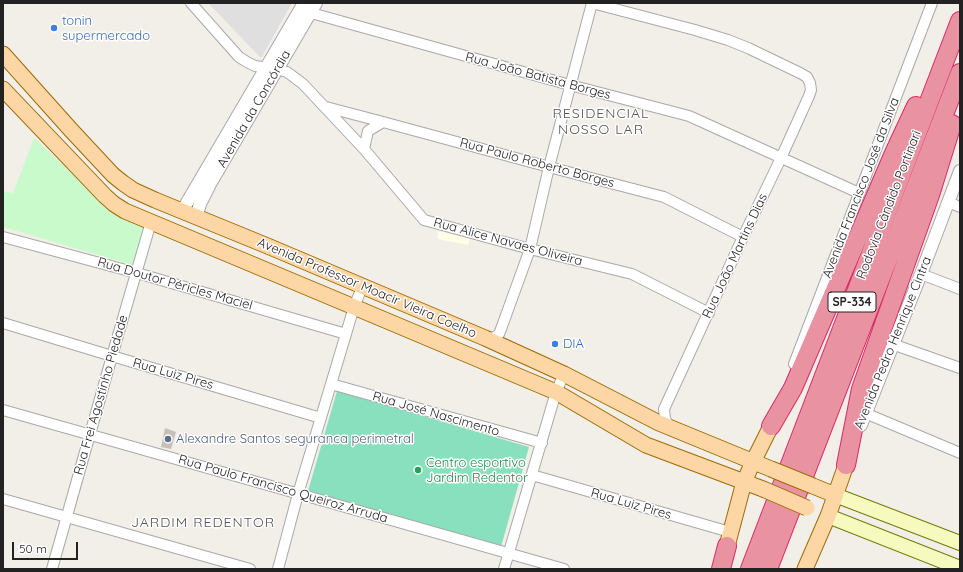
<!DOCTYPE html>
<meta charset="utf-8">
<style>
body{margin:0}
#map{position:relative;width:963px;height:572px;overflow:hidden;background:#f2efe9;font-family:Quicksand,sans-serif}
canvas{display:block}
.frame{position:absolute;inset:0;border:4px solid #222;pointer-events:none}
.scale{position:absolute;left:12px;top:542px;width:66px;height:18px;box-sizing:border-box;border:2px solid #222;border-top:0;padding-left:5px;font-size:12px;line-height:14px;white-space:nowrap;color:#222;-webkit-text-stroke:3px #fff;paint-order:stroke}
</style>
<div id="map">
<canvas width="963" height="572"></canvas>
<div class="frame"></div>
<div class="scale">50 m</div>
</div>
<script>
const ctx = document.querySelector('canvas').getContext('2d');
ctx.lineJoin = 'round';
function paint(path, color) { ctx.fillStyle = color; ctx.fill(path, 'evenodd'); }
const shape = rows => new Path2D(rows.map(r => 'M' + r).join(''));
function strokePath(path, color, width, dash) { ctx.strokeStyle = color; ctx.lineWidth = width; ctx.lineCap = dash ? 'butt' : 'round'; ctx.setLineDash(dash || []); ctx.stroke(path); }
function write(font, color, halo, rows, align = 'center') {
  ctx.font = font + ' Quicksand,sans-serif'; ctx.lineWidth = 3; ctx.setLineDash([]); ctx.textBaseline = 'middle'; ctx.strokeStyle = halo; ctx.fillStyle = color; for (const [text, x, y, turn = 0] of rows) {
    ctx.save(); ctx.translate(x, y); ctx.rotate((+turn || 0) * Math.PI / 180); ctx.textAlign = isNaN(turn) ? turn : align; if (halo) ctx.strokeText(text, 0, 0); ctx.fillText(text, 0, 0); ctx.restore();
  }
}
const residential = shape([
 [208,3,292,3,261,58]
]);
const education = shape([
 [437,231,469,238,469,242,468,245,438,239]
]);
const park = shape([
 [34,138,112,210,145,226,132,265,3,227,3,191,13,193]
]);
const pitch = shape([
 [337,391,529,447,501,547,308,491]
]);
const building = shape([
 [165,428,176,432,171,449,161,447]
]);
const minor = shape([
 [191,3,239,57,247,62,255,66,277,69,287,72,303,84,364,149,424,220,530,249,632,274,709,313],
 [592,3,695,30,728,40,748,48,800,73,807,77,810,83,811,90,809,96,781,158,743,237,664,409,665,419,671,428],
 [304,11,570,85,689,116,859,193],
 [326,107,383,122,549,167,664,197,743,237],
 [364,149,368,131,383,122],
 [948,202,960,207],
 [3,237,137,273,346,334],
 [921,274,960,289],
 [3,323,112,356,321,418],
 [485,338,490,338,495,337,499,334,501,329,530,249,549,167,592,3],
 [892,344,960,368],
 [794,364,932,3],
 [331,384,542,443],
 [3,410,564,569],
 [865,413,960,453],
 [532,475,730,532],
 [3,499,250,569],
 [52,569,112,356,151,222],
 [278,569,298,494,331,384,354,307,363,285],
 [504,569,556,392,564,374]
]);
const tertiary = shape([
 [182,211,304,3],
 [198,217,198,211,200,204,210,184,316,3],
 [861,425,921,274,960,171]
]);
const secondary = shape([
 [835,495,960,543],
 [828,516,960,568]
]);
const primary = shape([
 [3,54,71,130,113,175,123,183,133,190,155,200,270,247,485,338,564,374,659,423,771,469],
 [3,89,105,196,114,204,125,211,354,307,556,392,646,445,763,489],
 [813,486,835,495],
 [727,546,744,482,753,462,771,426],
 [805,569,828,516,846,465]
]);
const motorway = shape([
 [771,426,793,388,895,151,916,106],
 [846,465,861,389,930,195,952,124],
 [721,569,727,546],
 [750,569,960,21],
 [768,569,960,73]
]);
const primaryBridge = shape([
 [771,469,813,486],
 [763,489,807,508]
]);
const markers = [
 [54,28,4,"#3f7fe0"],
 [555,344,4,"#3f7fe0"],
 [168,439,4,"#5c6f8a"],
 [418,470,4,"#2e9e5b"]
];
const shields = [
 [852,302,48]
];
const shieldNames = [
 ["SP-334",852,302]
];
const shopNames = [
 ["tonin",62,21],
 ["supermercado",62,36],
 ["DIA",563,344]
];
const streetNames = [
 ["Rua João Batista Borges",538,76,15],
 ["Avenida da Concórdia",254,109,-60],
 ["Rua Paulo Roberto Borges",537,163,15],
 ["Avenida Francisco José da Silva",861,188,-69],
 ["Rodovia Cândido Portinari",889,205,-69],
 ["Rua Alice Navaes Oliveira",508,242,15],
 ["Rua João Martins Dias",735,256,-65],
 ["Rua Doutor Péricles Maciel",175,284,16],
 ["Avenida Professor Moacir Vieira Coelho",367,288,23],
 ["Avenida Pedro Henrique Cintra",893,343,-68],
 ["Rua Luiz Pires",173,374,16],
 ["Rua Frei Agostinho Piedade",101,395,-74],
 ["Rua José Nascimento",436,414,16],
 ["Rua Paulo Francisco Queiroz Arruda",283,489,16],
 ["Rua Luiz Pires",631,504,16]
];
const serviceNames = [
 ["Alexandre Santos seguranca perimetral",176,439]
];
const leisureNames = [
 ["Centro esportivo",426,463],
 ["Jardim Redentor",426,478]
];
const neighbourhoodNames = [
 ["RESIDENCIAL",601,114],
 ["NOSSO LAR",601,130],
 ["JARDIM REDENTOR",203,523]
];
paint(residential, '#e0dfdf');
paint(education, '#ffffe5');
paint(park, '#c8facc');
paint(pitch, '#88e0be');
paint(building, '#c7bfb8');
strokePath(minor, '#a9a9a9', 12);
strokePath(tertiary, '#a9a9a9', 14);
strokePath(secondary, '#707d05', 16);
strokePath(primary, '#a06b00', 17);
strokePath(motorway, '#dc2a67', 20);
strokePath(minor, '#fff', 10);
strokePath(tertiary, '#fff', 12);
strokePath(secondary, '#f7fabf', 14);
strokePath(primary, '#fcd6a4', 15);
strokePath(motorway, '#e892a2', 18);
strokePath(primaryBridge, '#a06b00', 17, []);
strokePath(primaryBridge, '#fcd6a4', 15);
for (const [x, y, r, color] of markers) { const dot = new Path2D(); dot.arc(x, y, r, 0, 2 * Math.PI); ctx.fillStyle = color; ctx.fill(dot); strokePath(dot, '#fff', 1.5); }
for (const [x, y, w] of shields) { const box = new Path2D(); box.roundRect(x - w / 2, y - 10, w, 20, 3); ctx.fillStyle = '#fff'; ctx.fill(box); strokePath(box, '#222', 1); }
write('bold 12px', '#222', null, shieldNames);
write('13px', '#366cbe', '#fff', shopNames, 'left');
write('13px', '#222', '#fff', streetNames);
write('13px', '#4e5e75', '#fff', serviceNames, 'left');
write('13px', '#27864d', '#fff', leisureNames, 'left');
ctx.letterSpacing = '1px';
write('14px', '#555', '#fff', neighbourhoodNames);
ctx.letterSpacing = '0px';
</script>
